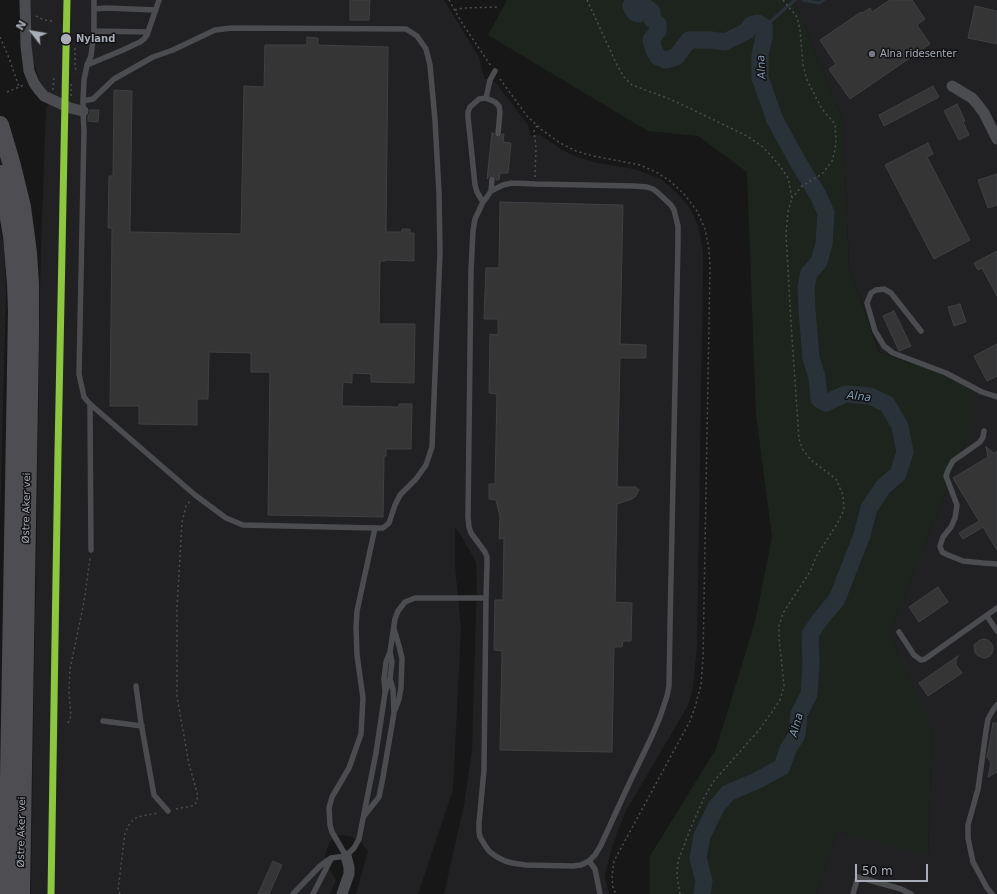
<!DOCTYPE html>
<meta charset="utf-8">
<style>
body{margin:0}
#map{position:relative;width:997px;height:894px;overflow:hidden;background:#171717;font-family:"DejaVu Sans",sans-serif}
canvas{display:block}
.north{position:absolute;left:12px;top:12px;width:40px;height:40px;-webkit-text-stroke:3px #111113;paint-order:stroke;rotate:301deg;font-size:11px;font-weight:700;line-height:16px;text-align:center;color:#a8adb8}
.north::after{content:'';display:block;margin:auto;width:14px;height:18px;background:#a8adb8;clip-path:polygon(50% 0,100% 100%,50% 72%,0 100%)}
.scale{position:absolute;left:855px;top:864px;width:73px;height:18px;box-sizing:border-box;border:2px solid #a8adb8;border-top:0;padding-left:5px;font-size:12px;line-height:14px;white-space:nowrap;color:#a8adb8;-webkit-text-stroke:3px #111113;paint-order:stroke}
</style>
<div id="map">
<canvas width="997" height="894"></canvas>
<div class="north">N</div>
<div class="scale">50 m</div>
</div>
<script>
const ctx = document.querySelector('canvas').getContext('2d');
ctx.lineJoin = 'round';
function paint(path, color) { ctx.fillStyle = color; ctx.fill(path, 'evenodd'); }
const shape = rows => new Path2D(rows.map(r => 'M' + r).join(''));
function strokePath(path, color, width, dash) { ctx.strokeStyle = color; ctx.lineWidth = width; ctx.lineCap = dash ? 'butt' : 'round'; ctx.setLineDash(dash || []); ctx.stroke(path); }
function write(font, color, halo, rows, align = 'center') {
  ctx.font = font + ' "DejaVu Sans",sans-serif'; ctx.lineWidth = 3; ctx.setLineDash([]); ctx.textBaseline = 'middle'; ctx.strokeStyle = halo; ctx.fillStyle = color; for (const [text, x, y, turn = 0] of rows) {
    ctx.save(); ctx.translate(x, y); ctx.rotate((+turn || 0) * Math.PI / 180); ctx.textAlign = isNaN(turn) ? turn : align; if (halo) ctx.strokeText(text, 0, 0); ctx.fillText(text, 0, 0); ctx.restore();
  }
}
const built = shape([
 [30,0,444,0,479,57,484,78,495,82,528,125,531,136,539,134,564,151,577,157,597,163,629,168,640,171,661,179,676,192,690,208,695,218,699,229,703,252,703,266,697,648,693,686,690,700,686,709,627,809,617,833,612,847,605,874,605,877,609,894,444,894,464,805,472,751,477,579,476,562,461,535,455,528,455,566,461,628,453,790,418,894,356,894,368,851,360,842,350,836,339,835,330,842,325,854,328,867,336,880,330,894,31,894,35,619,36,594,40,289,42,220,46,108,53,96,48,93,40,81,32,57],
 [794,0,997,0,997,894,816,894,837,831,928,855,932,730,890,633,974,420,974,384,880,352,849,267,843,120],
 [0,229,4,249,6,291,0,526]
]);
const green = shape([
 [507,0,794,0,843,120,849,267,879,352,974,384,974,420,890,633,932,729,928,856,837,831,816,894,650,894,650,856,716,749,755,622,772,537,756,414,747,172,698,136,648,131,488,35]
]);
const stream = shape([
 [803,0,819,3,824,0],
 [764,27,795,0]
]);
const river = shape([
 [636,0,631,6,635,13,638,14,646,7,652,12,652,19,658,24,658,31,651,40,654,50,658,57,666,60,676,57,689,40,711,40,725,42,747,31,751,25,758,23,764,27,764,37,760,55,760,78,775,120,798,162,818,195,826,213,824,244,819,262,809,273,806,287,807,310,811,358,817,377,819,399,826,403,845,394,870,396,887,404,900,426,905,452,898,474,883,487,869,508,862,535,837,599,822,617,810,634,811,664,809,694,799,714,797,735,788,749,782,767,756,781,728,793,716,807,702,836,698,858,704,881,702,894]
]);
const building = shape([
 [350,0,370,0,369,20,350,20,350,0],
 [890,0,912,0,925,19,917,25,930,44,850,99,829,69,836,64,820,40,861,12,862,13,870,8,872,12,890,0],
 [975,6,997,11,997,44,968,38,975,6],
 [307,37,318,38,318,45,388,47,386,232,402,232,402,229,410,229,410,233,414,233,414,261,385,260,385,261,380,261,379,324,415,324,414,383,371,382,371,374,352,373,352,383,343,382,342,406,399,407,399,404,412,404,411,449,386,449,386,456,384,456,383,517,268,515,270,372,251,372,251,353,209,352,208,399,197,399,197,425,139,424,139,406,110,406,112,232,112,228,108,228,109,176,113,176,114,90,132,91,130,232,241,234,244,86,264,87,265,45,307,45,307,37],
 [933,86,939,97,884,126,879,115,933,86],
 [957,104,965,121,963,122,969,135,959,140,944,111,957,104],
 [90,110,99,110,98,122,88,121,88,116,90,113,90,110],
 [492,133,494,133,494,136,497,138,500,138,502,134,504,134,503,142,511,143,508,173,500,173,499,180,496,180,496,177,493,175,490,175,487,179,492,133],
 [928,143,933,154,927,157,970,240,934,259,885,165,928,143],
 [997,174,997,205,988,208,978,180,997,174],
 [500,202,623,205,620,344,646,345,646,358,620,358,617,487,636,487,636,489,639,489,636,496,632,499,617,504,615,602,632,603,631,641,623,641,622,647,614,647,612,752,500,750,502,651,494,650,495,600,503,600,504,538,499,539,500,517,496,500,489,499,489,484,495,484,497,394,489,393,490,334,498,335,498,319,484,319,486,268,499,268,500,202],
 [997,251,997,296,982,268,978,270,974,263,997,251],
 [960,304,966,322,954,326,948,307,960,304],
 [894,311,911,346,899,351,883,316,894,311],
 [997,344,997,376,987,381,974,356,997,344],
 [986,447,994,453,997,451,997,550,983,527,963,539,959,533,979,521,953,478,988,457,986,447],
 [938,587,948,602,919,622,909,607,938,587],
 [984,639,988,640,991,643,993,646,993,649,992,653,990,656,986,658,983,658,977,655,975,652,974,645,980,640,984,639],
 [958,656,956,661,956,665,962,673,928,696,919,683,958,656],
 [993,723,997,723,997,772,988,777,991,763,987,757,993,723],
 [273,861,282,865,269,894,258,894,273,861]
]);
const path = shape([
 [449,0,462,23,491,66],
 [587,0,618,67,624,77,632,85,667,98,685,106,747,136,763,147,780,166,788,178,792,198,788,212,786,234,791,323,799,439,803,450,811,460,836,479,843,495,844,510,837,524,816,557,811,570,800,587,783,613,779,626,779,637,784,686,780,700,772,712,759,730,713,782,704,798,691,827,678,861,677,875,680,894],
 [783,0,797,17,800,30,803,65,807,80,822,109,835,124,836,139,835,150,832,161,822,174,802,186,792,198],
 [455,10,463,8,498,7],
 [36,16,44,20,53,21],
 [0,37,9,58,19,87],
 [74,49,75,49,75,67,77,73],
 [500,79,527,116,542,130,560,143,576,151,593,156,630,163,640,165,656,172,670,181,684,194,697,211,705,229,709,249,710,268,703,659,701,685,695,707,690,721,614,861,612,876,613,888,616,894],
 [53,90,54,76],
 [7,92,24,85],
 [71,96,71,82],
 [535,177,536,148,534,131,537,126],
 [68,723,71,716,69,692,70,669,84,602,90,558],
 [176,809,192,806,196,803,198,796,189,764,177,697,177,608,182,522,186,506,190,501],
 [120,894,118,890,125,833,130,823,137,817,158,813]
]);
const service = shape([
 [94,9,106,8,156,10],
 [94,31,148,32],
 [87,65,123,50,140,42,144,39,147,35,159,0],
 [486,98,490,80,495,71],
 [83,101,93,99,114,79,153,57,173,50,215,30,232,28,406,29,417,36,426,49,430,65,435,120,439,193,440,253,432,447,426,465,416,479,400,495,395,505,389,523,383,528,375,528,243,525,226,518,195,495,90,404,84,397,79,374,84,131,83,111,83,101,84,80,87,65,91,56,94,31,94,0],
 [512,183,535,184,634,186,647,187,653,189,657,192,671,205,674,210,678,226,678,241,670,627,669,686,667,696,660,717,652,736,628,786,601,845,595,855,589,861,581,865,573,866,526,865,512,863,505,861,497,857,490,852,486,847,480,837,479,832,479,823,484,770,486,598,487,566,487,557,485,552,471,533,469,527,468,517,471,270,473,231,475,219,483,202,487,197,491,191,503,185,512,183],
 [491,191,492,179],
 [483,202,477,192,475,185,468,117,468,112,470,107,479,99,486,98,495,102,499,106,500,112,498,134],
 [921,331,891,293,884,289,876,290,871,293,867,303,875,331,884,346,893,353,946,373,982,392,997,397],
 [90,404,91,550],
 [984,431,983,437,980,442,953,461,949,468,947,473,946,476,957,505,955,518,951,527,943,537,940,546,942,552,948,555,963,561,983,563,997,564],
 [987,616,997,631],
 [394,629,399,646,402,658,401,688,399,699,395,710],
 [899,632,914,655,921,660,925,659,997,608],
 [136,686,141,723,154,795,168,811],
 [385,690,384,679,386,662,390,652,395,619,398,611,405,602,415,598,486,598],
 [103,721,142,726],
 [364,816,379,797,383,777,394,713,393,689,390,679],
 [346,856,332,832,330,825,329,808,332,797,349,768,361,734,363,698,357,655,356,627,357,611,375,528],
 [589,861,595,869,600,894],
 [293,894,320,866,331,858,346,856,354,848,359,839,376,753,385,693,390,679,392,662,390,652],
 [313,894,331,859],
 [853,894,858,877,901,889,911,894],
 [992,894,987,888,973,862,968,838,968,825,978,789,986,731,988,719,993,710,997,705]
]);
const minor = shape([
 [25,0,26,46,29,71,34,83,39,90,44,96,70,108,83,111],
 [952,86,972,98,978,105,984,113,997,139],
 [342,894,349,874,349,867,346,856]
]);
const trunk = shape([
 [0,125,11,162,22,207,28,253,30,284,30,336,21,894],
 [0,174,8,212,12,236,16,284,17,311,7,894]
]);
const rail1 = shape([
 [51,894,58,451,67,0]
]);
const markers = [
 [66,39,6,"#a8adb8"],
 [872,54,4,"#757880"]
];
const stopNames = [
 ["Nyland",76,39]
];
const poiNames = [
 ["Alna ridesenter",880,54]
];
const streetNames = [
 ["Østre Aker vei",27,508,-89],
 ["Østre Aker vei",22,832,-89]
];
const waterNames = [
 ["Alna",762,67,-93],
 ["Alna",859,397,6],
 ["Alna",797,725,-75]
];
paint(built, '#212123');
paint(green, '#1d241e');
strokePath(stream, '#2a3239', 3);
strokePath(river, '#2a3239', 17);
paint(building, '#353536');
strokePath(building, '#3f4043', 1);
strokePath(path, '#4d4e52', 1.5, [2, 3]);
strokePath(service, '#4b4c50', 5.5);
strokePath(minor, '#4b4c50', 11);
strokePath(trunk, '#4e4e52', 18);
strokePath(rail1, '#8dc63f', 7);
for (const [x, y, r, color] of markers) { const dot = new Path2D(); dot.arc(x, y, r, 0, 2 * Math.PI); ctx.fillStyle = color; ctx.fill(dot); strokePath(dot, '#111113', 1.5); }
write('bold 10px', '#a8adb8', '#111113', stopNames, 'left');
write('10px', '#a8adb8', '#111113', poiNames, 'left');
write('10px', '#a8adb8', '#111113', streetNames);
write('italic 11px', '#7f9bb3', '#111113', waterNames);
</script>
